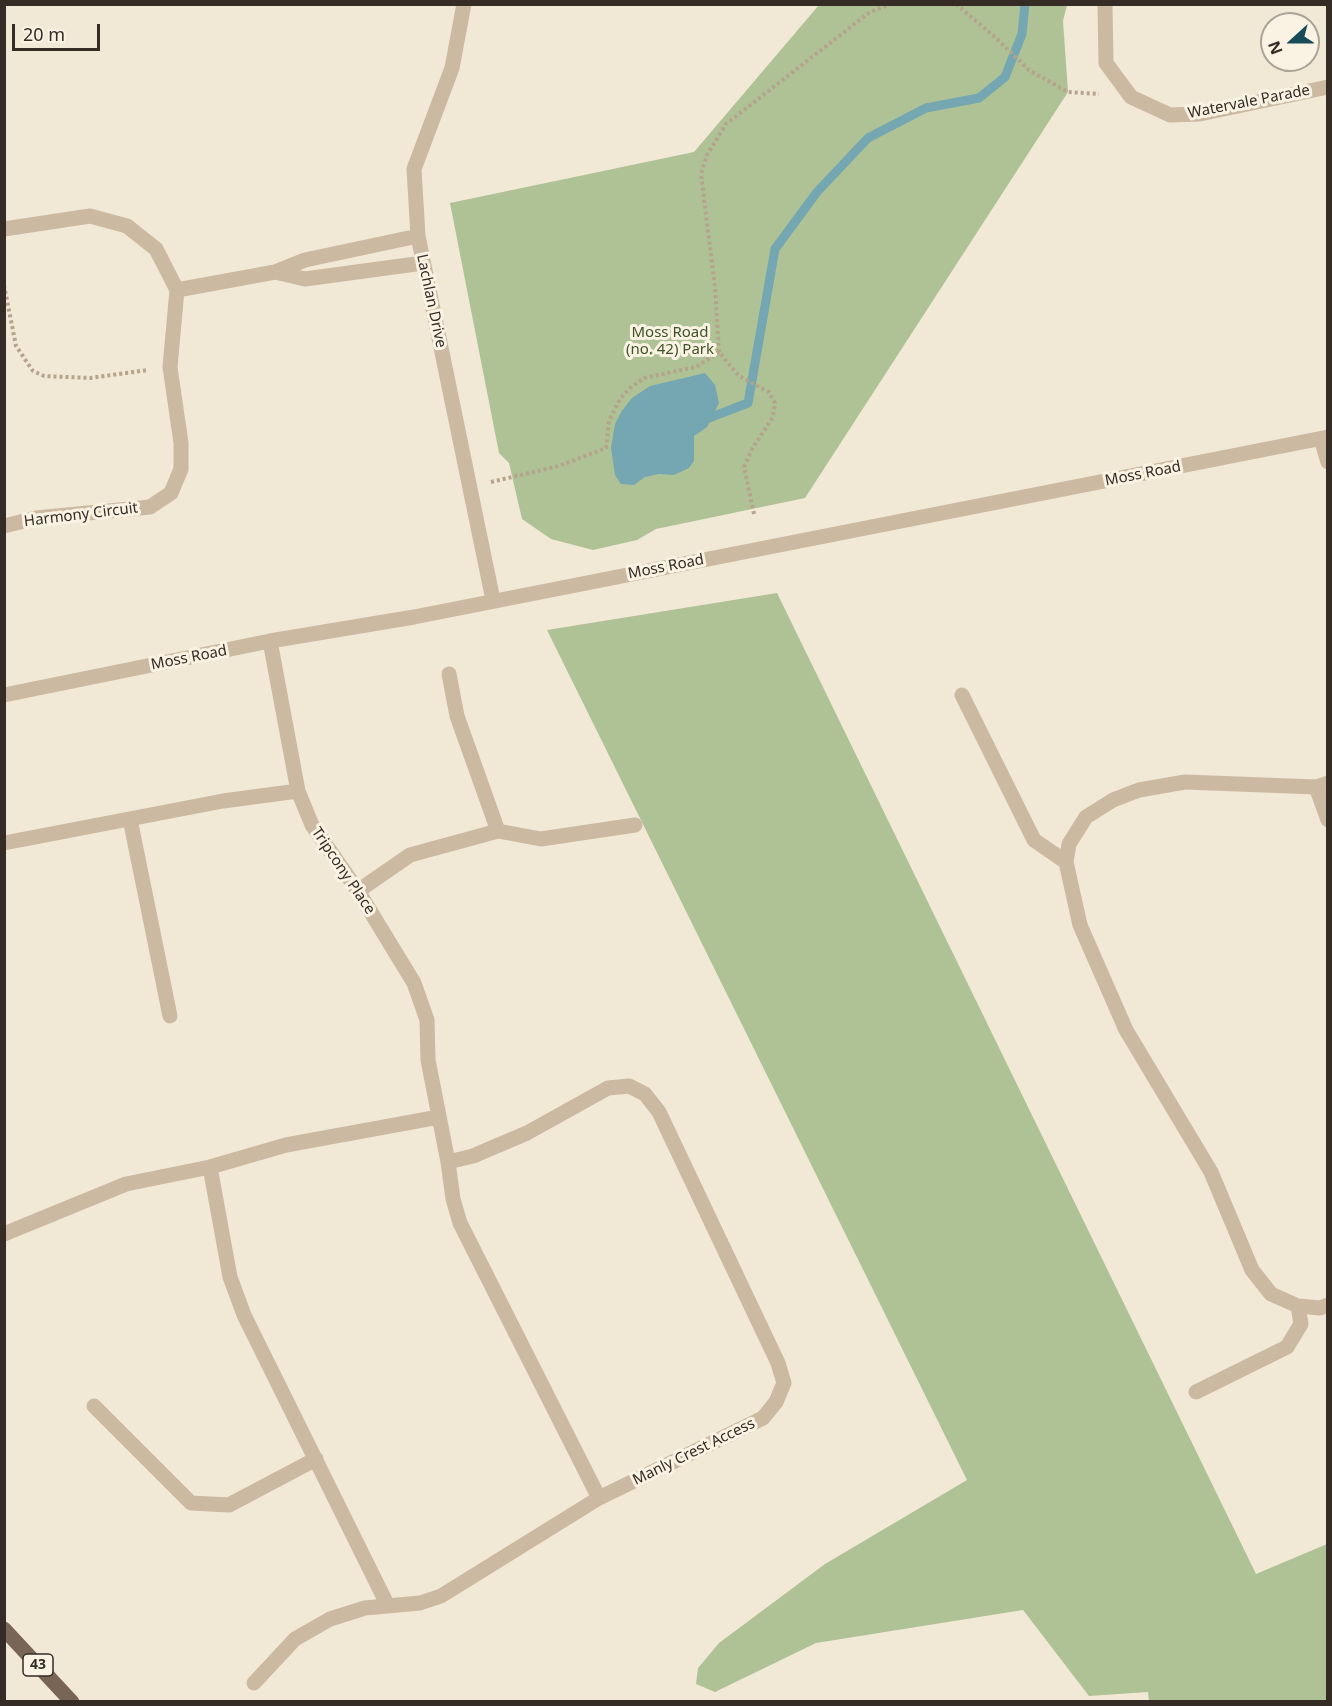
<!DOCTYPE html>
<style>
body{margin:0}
#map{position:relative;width:1332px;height:1706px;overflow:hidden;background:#f2e8d6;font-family:"Noto Sans",sans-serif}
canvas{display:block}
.frame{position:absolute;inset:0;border:6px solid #352c25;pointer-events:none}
.north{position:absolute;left:1260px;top:12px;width:60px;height:60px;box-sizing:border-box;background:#faf2e3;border:2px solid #aba397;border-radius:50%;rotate:249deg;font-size:16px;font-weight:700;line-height:24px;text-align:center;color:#352c25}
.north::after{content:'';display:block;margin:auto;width:21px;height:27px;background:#184c58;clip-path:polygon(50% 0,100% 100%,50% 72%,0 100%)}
.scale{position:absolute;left:12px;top:24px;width:88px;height:27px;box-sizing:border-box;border:3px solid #352c25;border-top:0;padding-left:8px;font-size:18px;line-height:21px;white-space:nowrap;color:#352c25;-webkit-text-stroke:4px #faf2e3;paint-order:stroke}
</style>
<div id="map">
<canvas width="1332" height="1706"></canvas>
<div class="frame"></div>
<div class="north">N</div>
<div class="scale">20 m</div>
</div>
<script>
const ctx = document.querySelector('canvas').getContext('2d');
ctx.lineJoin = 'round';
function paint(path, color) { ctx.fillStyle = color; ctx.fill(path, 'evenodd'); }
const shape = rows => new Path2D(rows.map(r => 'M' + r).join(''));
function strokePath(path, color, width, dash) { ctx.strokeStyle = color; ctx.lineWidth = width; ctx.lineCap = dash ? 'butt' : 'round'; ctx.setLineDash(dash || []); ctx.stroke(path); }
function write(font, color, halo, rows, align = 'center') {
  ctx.font = font + ' "Noto Sans",sans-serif'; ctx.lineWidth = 6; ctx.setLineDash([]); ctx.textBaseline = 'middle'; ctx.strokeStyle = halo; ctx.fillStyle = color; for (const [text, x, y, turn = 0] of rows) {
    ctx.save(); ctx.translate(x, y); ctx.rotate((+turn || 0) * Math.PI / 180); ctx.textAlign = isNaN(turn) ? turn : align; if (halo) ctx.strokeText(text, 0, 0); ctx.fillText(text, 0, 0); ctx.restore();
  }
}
const green = shape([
 [819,5,1067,5,1063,21,1068,92,805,498,656,529,637,540,593,550,551,539,522,519,509,463,499,453,450,203,694,152],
 [777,593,1256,1574,1327,1544,1327,1701,1149,1701,1148,1692,1089,1696,1023,1610,816,1643,715,1692,696,1684,698,1668,719,1643,825,1564,967,1480,547,630]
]);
const water = shape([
 [705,373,715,385,719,403,707,427,694,436,694,461,689,468,674,475,659,474,645,477,634,485,621,484,615,475,611,448,615,424,621,412,632,398,650,386]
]);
const stream = shape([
 [701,421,748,403,775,249,817,192,868,138,926,108,979,98,1005,77,1022,34,1025,4]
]);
const path = shape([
 [956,4,996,38,1029,70,1068,92,1099,94],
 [4,285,16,346,33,371,44,376,90,378,148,370],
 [491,482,559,466,606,448,609,421,620,399,630,388,644,378,696,367,719,352],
 [754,514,744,467,752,449,773,417,775,403,769,392,739,376,719,352,715,287,701,174,707,155,726,124,870,12,891,4]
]);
const street = shape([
 [464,4,452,68,414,169,418,236,493,600],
 [1105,4,1106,63,1131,97,1170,115,1200,114,1328,87],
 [4,229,90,216,127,226,156,249,177,290,170,367,181,443,181,469,171,493,150,507,36,518,4,526],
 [275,272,305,279,423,263],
 [177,290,275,272,305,260,418,236],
 [1321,439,1328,462],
 [270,641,298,791,312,825,358,891,414,983,427,1020,428,1060,448,1162,453,1199,460,1223,599,1498],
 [449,674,457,716,498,831],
 [4,695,270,641,414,617,1328,437],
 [962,695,1034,840,1066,862],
 [1328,783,1316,787,1185,782,1139,790,1113,800,1086,817,1069,844,1066,862,1080,925,1126,1030,1211,1172,1252,1270,1271,1294,1298,1306,1320,1308,1328,1305],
 [1316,787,1328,820],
 [130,819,170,1016],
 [4,843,223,801,298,791],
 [358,891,410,855,498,831,541,839,635,825],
 [210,1167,230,1277,244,1315,388,1606],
 [4,1234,126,1184,210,1167,286,1145,439,1117],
 [1196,1392,1287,1347,1301,1324,1298,1306],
 [94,1406,191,1503,229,1505,316,1459],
 [254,1683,295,1639,330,1619,365,1608,420,1603,441,1596,599,1498,763,1418,776,1402,784,1383,778,1363,659,1112,645,1094,629,1086,608,1088,527,1133,473,1156,448,1162]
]);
const primary = shape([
 [4,1629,72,1702]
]);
const shields = [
 [38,1665,30]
];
const shieldNames = [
 ["43",38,1665]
];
const streetNames = [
 ["Watervale Parade",1249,102,-11],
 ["Lachlan Drive",431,301,78],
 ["Moss Road",1143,474,-11],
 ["Harmony Circuit",81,515,-7],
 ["Moss Road",666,567,-11],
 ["Moss Road",189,658,-11],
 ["Tripcony Place",343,871,56],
 ["Manly Crest Access",694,1452,-26]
];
const parkNames = [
 ["Moss Road",670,333],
 ["(no. 42) Park",670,350]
];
paint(green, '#aec296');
paint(water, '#74a7b1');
strokePath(stream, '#74a7b1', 9);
strokePath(path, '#b6a38c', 4, [3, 3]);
strokePath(street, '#cbb9a2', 15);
strokePath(primary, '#786555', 15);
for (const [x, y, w] of shields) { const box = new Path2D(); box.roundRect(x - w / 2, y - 11, w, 22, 4.5); ctx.fillStyle = '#faf2e3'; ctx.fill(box); strokePath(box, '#352c25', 1.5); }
write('bold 14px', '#352c25', null, shieldNames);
write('15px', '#352c25', '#faf2e3', streetNames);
write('15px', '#3e5427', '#faf2e3', parkNames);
</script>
